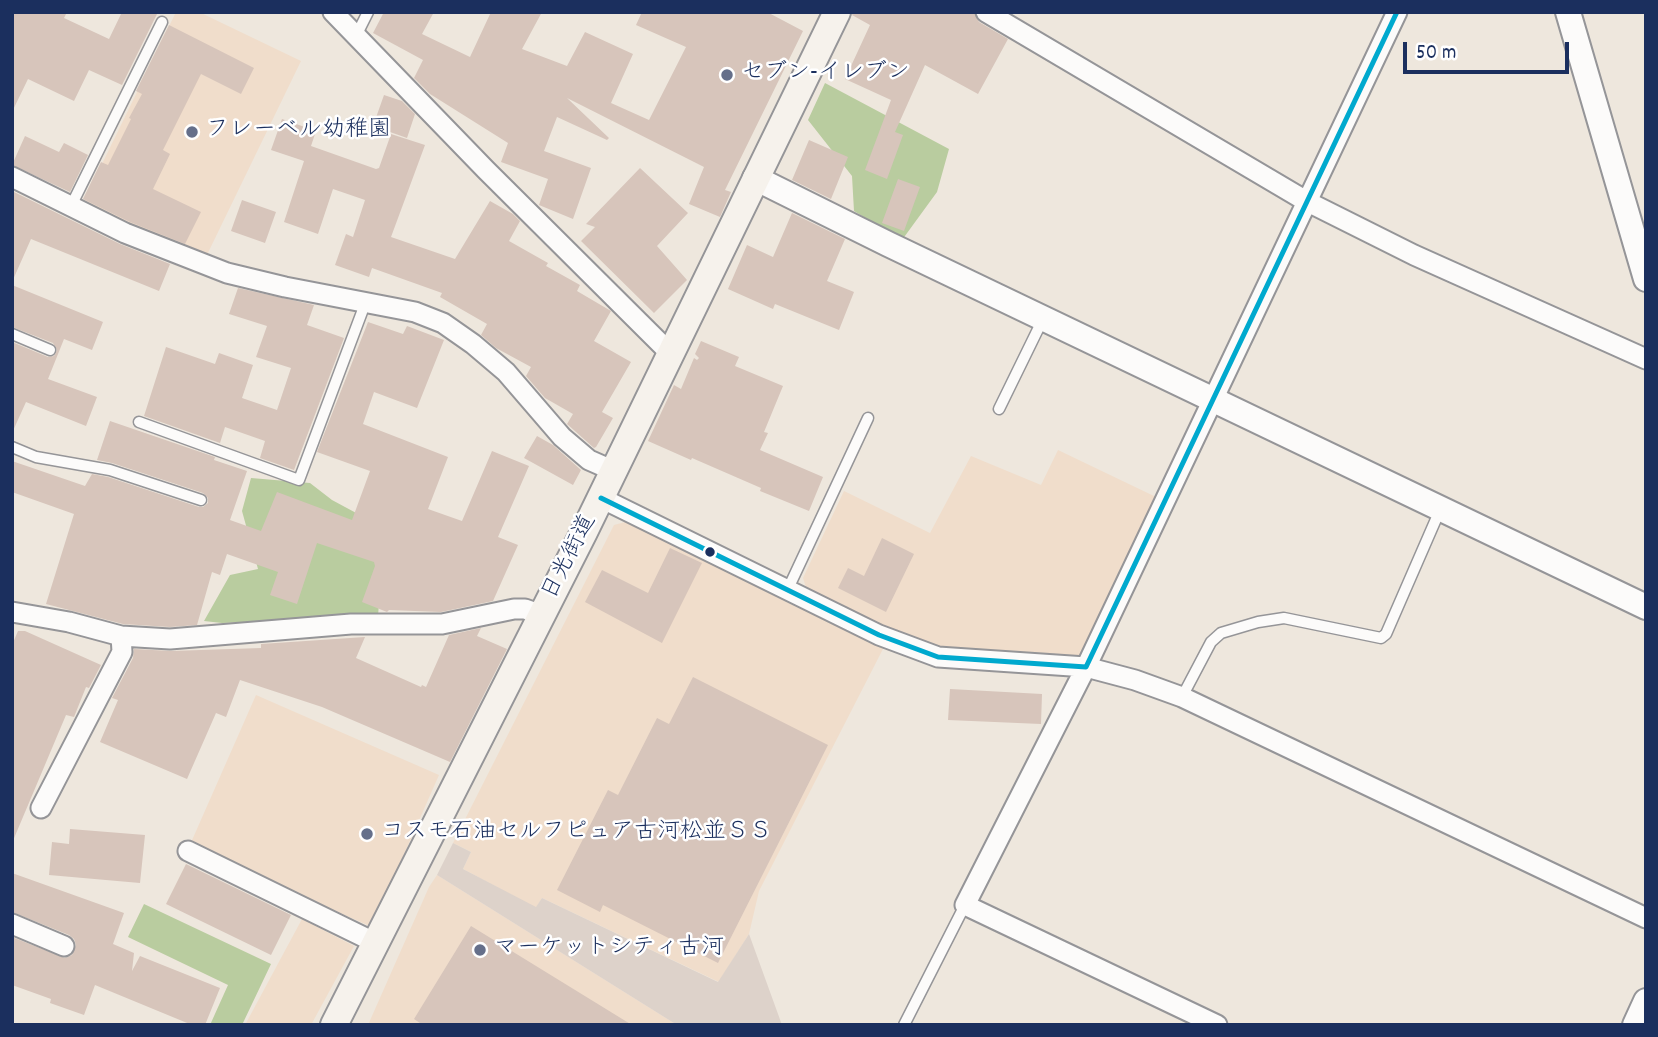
<!DOCTYPE html>
<meta charset="utf-8">
<style>
body{margin:0}
#map{position:relative;width:1658px;height:1037px;overflow:hidden;background:#eee7dd;font-family:Dekko,sans-serif}
canvas{display:block}
.frame{position:absolute;inset:0;border:14px solid #1b2f5e;pointer-events:none}
.scale{position:absolute;left:1403px;top:42px;width:166px;height:32px;box-sizing:border-box;border:4px solid #1b2f5e;border-top:0;padding-left:9px;font-size:21px;line-height:24px;white-space:nowrap;color:#1b2f5e;-webkit-text-stroke:5px #fff;paint-order:stroke}
</style>
<div id="map">
<canvas width="1658" height="1037"></canvas>
<div class="frame"></div>
<div class="scale">50 m</div>
</div>
<script>
const ctx = document.querySelector('canvas').getContext('2d');
ctx.lineJoin = 'round';
function paint(path, color) { ctx.fillStyle = color; ctx.fill(path, 'evenodd'); }
const shape = rows => new Path2D(rows.map(r => 'M' + r).join(''));
function strokePath(path, color, width, dash) { ctx.strokeStyle = color; ctx.lineWidth = width; ctx.lineCap = dash ? 'butt' : 'round'; ctx.setLineDash(dash || []); ctx.stroke(path); }
function write(font, color, halo, rows, align = 'center') {
  ctx.font = font + ' Dekko,"Klee One",sans-serif'; ctx.lineWidth = 5; ctx.setLineDash([]); ctx.textBaseline = 'middle'; ctx.strokeStyle = halo; ctx.fillStyle = color; for (const [text, x, y, turn = 0] of rows) {
    ctx.save(); ctx.translate(x, y); ctx.rotate((+turn || 0) * Math.PI / 180); ctx.textAlign = isNaN(turn) ? turn : align; if (halo) ctx.strokeText(text, 0, 0); ctx.fillText(text, 0, 0); ctx.restore();
  }
}
const built = shape([
 [176,12,199,12,301,61,204,261,83,203],
 [1058,450,1156,497,1086,651,1078,657,935,650,808,594,803,578,844,491,930,533,971,456,1041,485],
 [629,521,783,599,884,647,759,891,749,934,719,982,542,898,536,908,463,869,471,852,453,843,614,525],
 [256,695,439,775,372,927,189,847],
 [437,875,677,1025,368,1025,429,887],
 [302,919,354,946,311,1025,245,1025]
]);
const industrial = shape([
 [453,843,471,852,463,869,536,907,542,898,718,982,749,934,782,1025,677,1025,437,875]
]);
const forest = shape([
 [825,83,949,149,937,192,902,240,854,211,852,176,808,120],
 [251,478,310,483,332,500,384,528,378,617,222,623,204,621,230,575,258,569,242,511],
 [144,904,271,964,242,1025,210,1025,228,985,128,937]
]);
const building = shape([
 [12,12,67,12,64,18,109,39,122,12,158,12,122,85,89,70,74,101,28,79,12,112],
 [384,12,434,12,422,34,470,57,491,12,542,12,522,49,567,66,585,32,633,54,611,103,649,120,686,47,636,25,642,12,767,12,803,31,725,190,731,192,720,217,689,204,704,167,567,98,609,138,607,140,557,117,544,151,591,168,573,219,539,205,548,179,501,162,508,143,430,94,414,78,423,60,373,33],
 [853,12,974,12,979,22,1008,39,978,94,925,65,895,132,903,135,887,179,865,170,891,100,845,79,870,25,852,15],
 [169,25,254,68,241,94,201,74,163,150,170,154,153,189,201,212,185,244,130,222,83,199,101,162,108,165,131,119,129,118,142,94,136,91],
 [384,95,402,101,415,114,407,138,373,126],
 [282,119,316,131,311,146,376,169,379,168,391,134,425,145,391,237,455,259,490,201,513,214,520,221,509,241,548,263,546,266,580,285,577,291,611,311,594,341,631,362,602,412,613,418,596,447,594,448,567,424,573,414,545,398,526,376,531,367,496,348,481,335,487,324,440,297,442,293,372,268,369,277,335,265,346,234,353,237,365,200,333,189,318,234,284,222,304,161,271,150],
 [25,136,59,152,64,143,88,155,70,192,12,165],
 [809,140,848,157,831,199,792,180],
 [640,168,688,213,657,246,687,280,654,313,581,241,595,227,586,224],
 [898,179,920,187,904,231,882,223],
 [12,191,120,244,170,264,159,291,31,239,12,282],
 [242,200,276,212,265,243,231,231],
 [792,213,845,239,827,281,854,292,839,330,775,304,773,309,728,289,747,245,773,257],
 [12,285,103,322,92,350,64,339,48,379,97,397,86,426,26,402,12,433,12,342,48,357,54,356,57,350,53,343,12,327],
 [238,288,314,305,307,325,344,338,294,470,260,458,265,441,225,427,220,443,144,416,166,347,215,364,219,353,253,365,242,398,277,410,291,368,256,357,267,326,229,314],
 [368,322,403,334,407,326,444,340,417,408,374,392,363,424,448,457,428,509,462,521,492,451,529,466,498,537,518,545,493,601,441,612,389,610,387,612,362,602,375,566,374,562,317,543,297,604,270,595,278,572,227,554,220,575,212,572,197,625,170,627,123,624,46,604,74,514,12,492,12,461,85,486,92,474,108,477,199,507,203,507,208,503,208,498,203,493,112,463,97,460,110,421,215,457,214,460,247,471,230,520,261,531,277,492,352,520,370,471,317,452],
 [701,341,739,357,735,366,783,386,764,432,768,433,760,450,823,477,809,511,760,491,761,488,692,458,691,460,648,441,674,385,681,389,694,358,697,360,699,358,695,354],
 [537,436,553,445,581,470,573,485,524,458],
 [882,538,914,554,886,612,838,588,848,568,864,576],
 [670,548,702,563,662,643,585,602,602,570,648,593],
 [481,628,477,636,507,649,450,762,322,707,240,680,226,717,216,713,187,779,100,742,118,700,112,698,133,658,134,649,171,651,261,648,261,644,365,637,356,658,421,687,422,685,426,687,449,635],
 [18,631,25,631,101,665,89,688,86,687,74,717,66,715,12,843,12,645],
 [693,677,828,745,718,963,603,905,600,912,557,890,608,790,618,795,657,718,669,724],
 [950,689,1042,694,1041,724,948,720],
 [70,829,145,835,140,883,49,875,52,842,69,844],
 [186,864,291,915,271,955,166,904],
 [12,873,124,913,113,944,134,953,132,971,140,956,220,988,205,1025,192,1025,95,985,84,1015,50,1003,51,999,12,985,12,937,65,958,72,955,76,945,74,939,69,935,12,912],
 [471,926,632,1025,423,1025,414,1019]
]);
const service = shape([
 [356,36,368,12],
 [71,206,162,22],
 [12,334,50,350],
 [999,409,1043,319],
 [139,422,299,480,362,312,363,301],
 [12,447,36,457,110,470,201,500],
 [787,591,868,418],
 [1182,697,1211,642,1221,633,1258,622,1284,618,1381,638,1386,634,1440,510],
 [904,1025,965,905]
]);
const minor = shape([
 [333,12,486,170,670,353],
 [986,12,1306,201,1414,255,1646,359],
 [12,177,125,233,227,273,285,287,415,312,443,323,473,344,506,372,562,437,589,460,614,471],
 [601,498,879,635,938,657,1086,667,1397,12],
 [12,612,69,622,121,636,170,639,351,624,442,624,514,609,525,609,542,615],
 [41,808,122,652,121,636],
 [188,851,376,943],
 [12,924,64,946],
 [1217,1025,965,905,1086,667,1135,680,1182,697,1646,918]
]);
const tertiary = shape([
 [1568,12,1646,279],
 [755,178,888,244,1646,607],
 [1635,1025,1646,1001]
]);
const secondary = shape([
 [334,1025,584,532,837,12]
]);
const bus1 = shape([
 [601,498,879,635,938,657,1086,667,1397,12]
]);
const markers = [
 [727,75,7,"#656f8a"],
 [192,132,7,"#656f8a"],
 [710,552,6,"#1b2f5e"],
 [367,834,7,"#656f8a"],
 [480,950,7,"#656f8a"]
];
const poiNames = [
 ["セブン-イレブン",741,75],
 ["フレーベル幼稚園",206,132],
 ["コスモ石油セルフピュア古河松並ＳＳ",381,834],
 ["マーケットシティ古河",494,950]
];
const streetNames = [
 ["日光街道",571,558,-63]
];
paint(built, '#f0ddcb');
paint(industrial, '#ddd2ca');
paint(forest, '#b9cc9f');
paint(building, '#d7c5bb');
strokePath(service, '#959598', 13);
strokePath(minor, '#959598', 23);
strokePath(tertiary, '#959598', 28);
strokePath(secondary, '#959598', 30);
strokePath(service, '#fcfbfa', 10);
strokePath(minor, '#fcfbfa', 19);
strokePath(tertiary, '#fcfbfa', 24);
strokePath(secondary, '#f6f2ec', 26);
strokePath(bus1, '#00a9ce', 5);
for (const [x, y, r, color] of markers) { const dot = new Path2D(); dot.arc(x, y, r, 0, 2 * Math.PI); ctx.fillStyle = color; ctx.fill(dot); strokePath(dot, '#fff', 2.5); }
write('23px', '#1b2f5e', '#fff', poiNames, 'left');
write('23px', '#1b2f5e', '#fff', streetNames);
</script>
